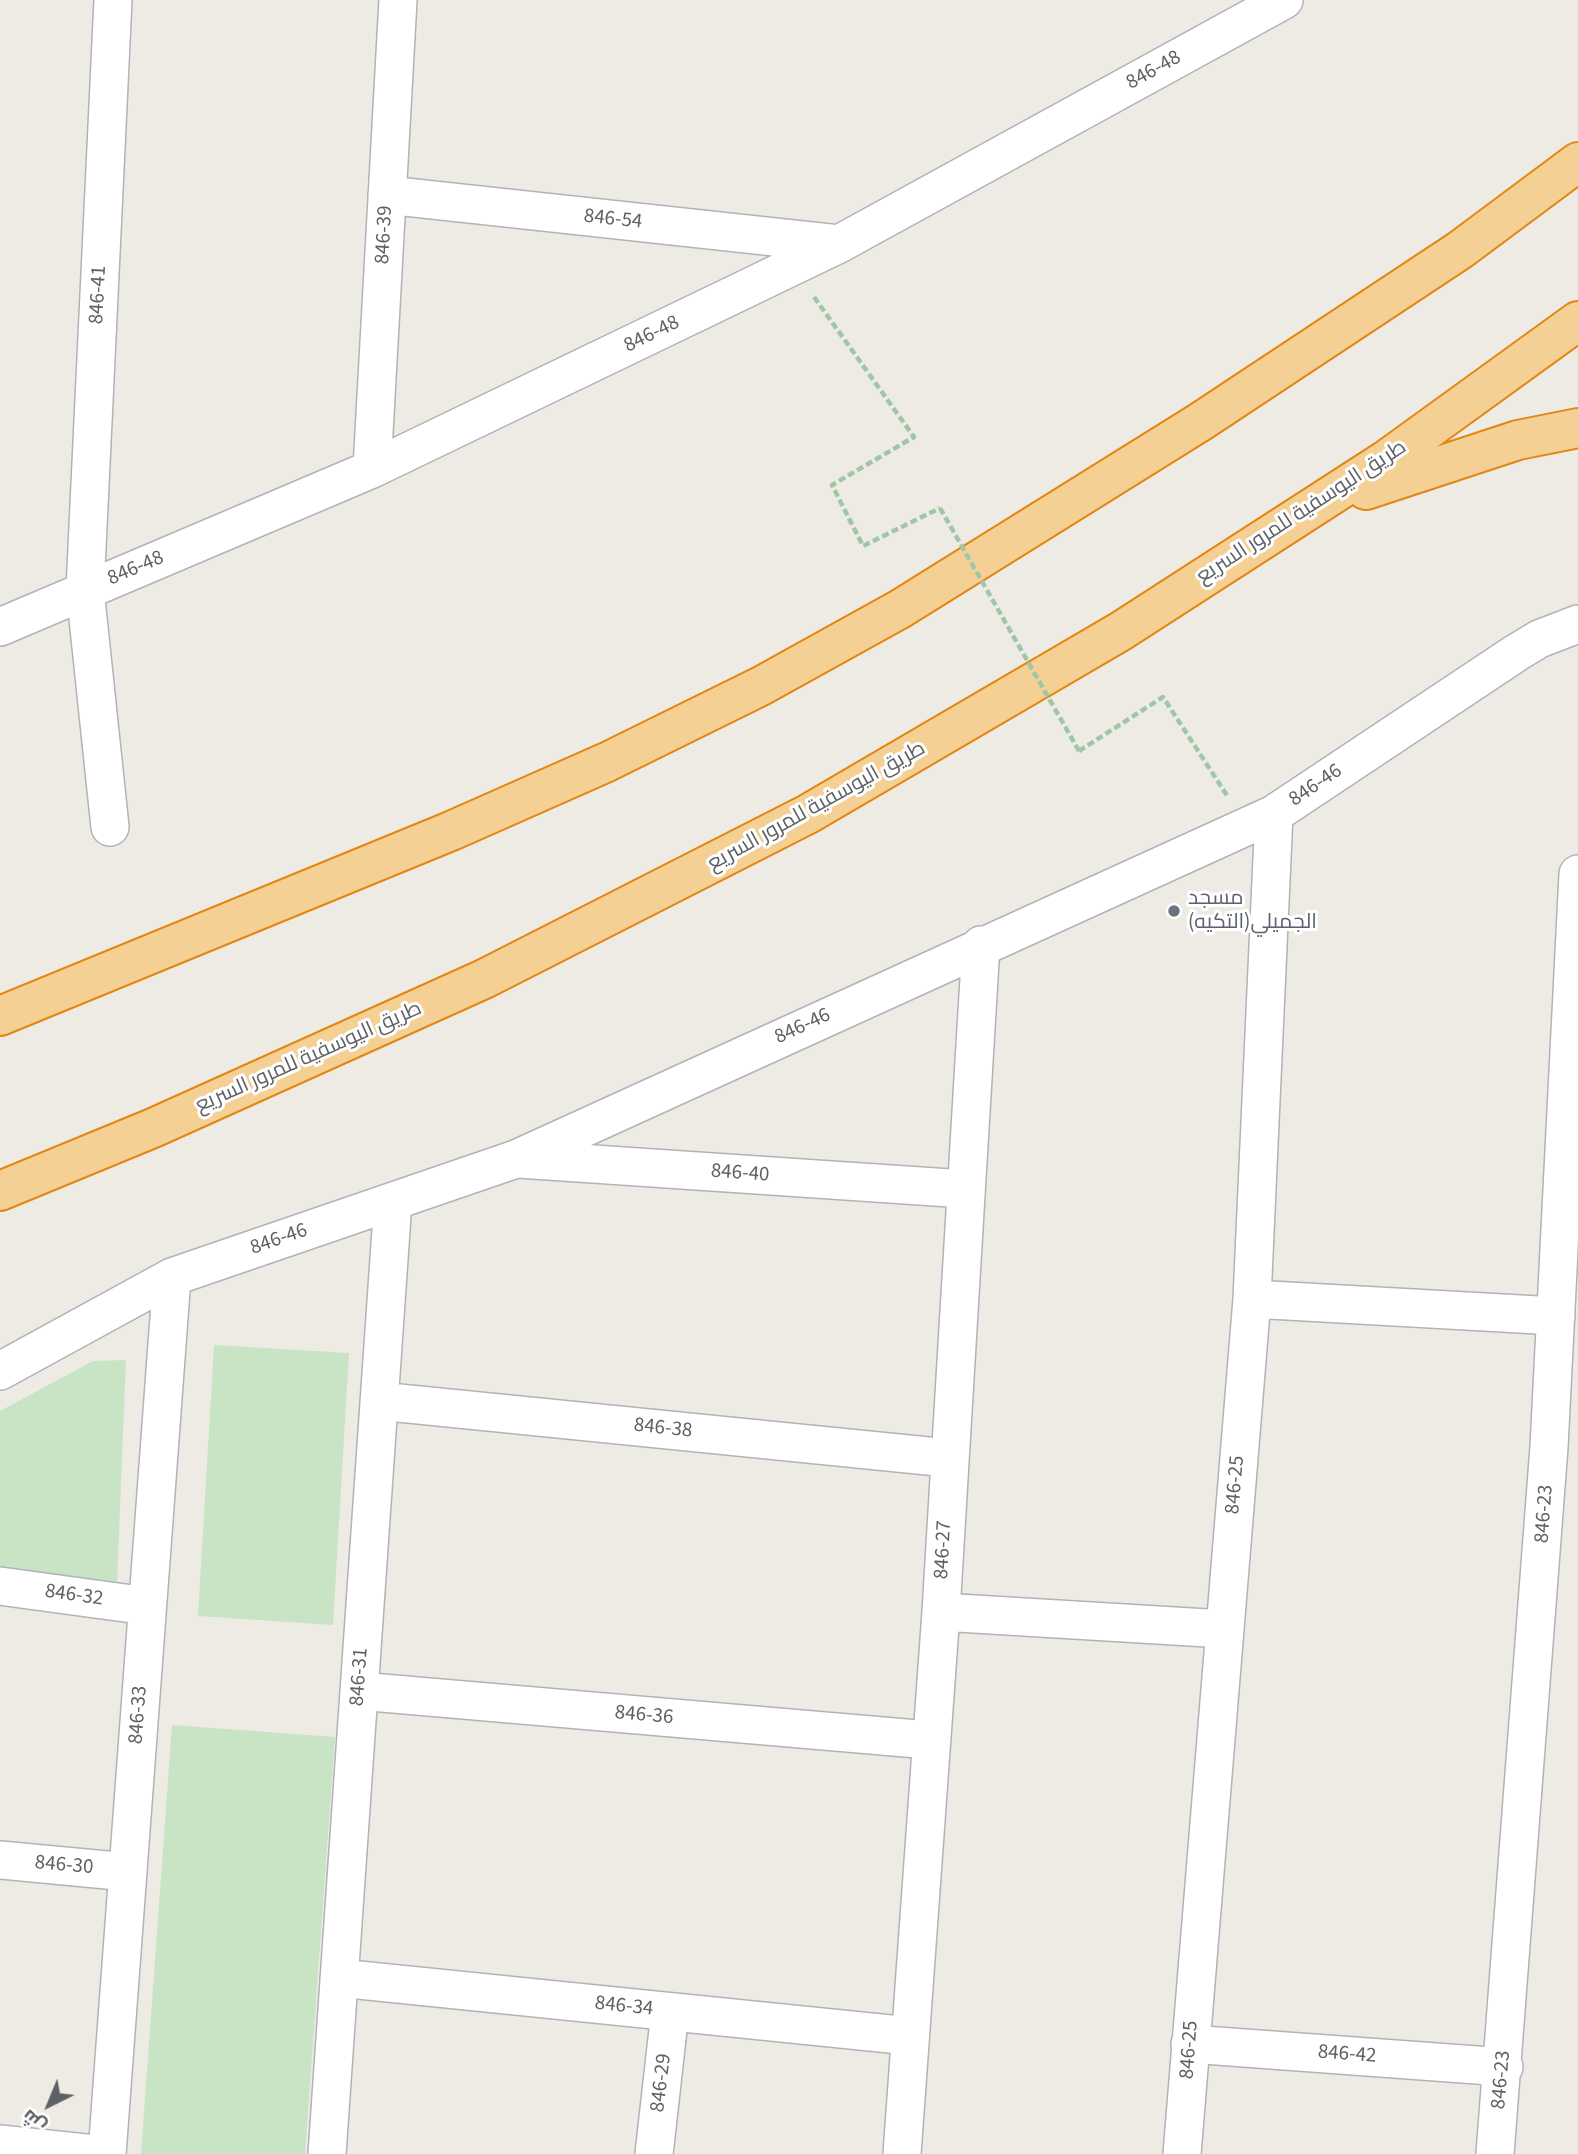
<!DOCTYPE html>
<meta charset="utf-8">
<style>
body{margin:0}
#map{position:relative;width:1578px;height:2154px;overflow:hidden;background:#eeebe5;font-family:"Source Sans 3",Cairo,sans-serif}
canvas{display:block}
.north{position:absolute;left:14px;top:2070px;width:70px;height:70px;-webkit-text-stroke:5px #fff;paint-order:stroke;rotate:223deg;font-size:19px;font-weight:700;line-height:28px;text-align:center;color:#5d6165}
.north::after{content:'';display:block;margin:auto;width:24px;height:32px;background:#5d6165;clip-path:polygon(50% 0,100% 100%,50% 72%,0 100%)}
</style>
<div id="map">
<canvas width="1578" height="2154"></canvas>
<div class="north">ش</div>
</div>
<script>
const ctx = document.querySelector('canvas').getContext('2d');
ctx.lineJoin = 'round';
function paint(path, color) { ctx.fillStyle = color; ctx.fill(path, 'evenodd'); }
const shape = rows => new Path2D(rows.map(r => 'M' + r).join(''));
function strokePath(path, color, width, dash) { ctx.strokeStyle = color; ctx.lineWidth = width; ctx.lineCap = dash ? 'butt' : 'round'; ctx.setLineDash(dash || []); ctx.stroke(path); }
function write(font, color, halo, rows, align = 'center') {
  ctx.font = font + ' "Source Sans 3",Cairo,sans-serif'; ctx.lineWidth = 6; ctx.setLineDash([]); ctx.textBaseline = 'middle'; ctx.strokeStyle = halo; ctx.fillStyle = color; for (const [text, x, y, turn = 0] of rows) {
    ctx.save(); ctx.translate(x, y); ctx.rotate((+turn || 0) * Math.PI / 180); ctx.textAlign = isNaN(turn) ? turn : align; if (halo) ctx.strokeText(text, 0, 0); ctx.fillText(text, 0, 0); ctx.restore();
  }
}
const green = shape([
 [214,1345,349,1353,333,1625,198,1616],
 [126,1360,117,1583,0,1568,0,1411,93,1361],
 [172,1725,335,1737,305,2154,141,2154]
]);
const path = shape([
 [814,297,914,437,832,485,863,546,940,508],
 [1079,751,1163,697,1228,797]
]);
const minor = shape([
 [387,195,839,244],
 [372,469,398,0],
 [0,627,372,469,839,244,1284,0],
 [110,827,85,590,113,0],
 [519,1159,965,1189],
 [1252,1299,1556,1316],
 [0,1371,172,1277,516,1159,1274,814,1516,653,1539,639,1578,624],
 [379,1401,948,1458],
 [0,1586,147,1606],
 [941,1612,1224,1629],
 [359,1691,929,1740],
 [0,1860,128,1872],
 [339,1978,910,2036],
 [1190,2044,1504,2067],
 [0,2144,95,2154],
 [107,2154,172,1277],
 [327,2154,393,1201],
 [654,2154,670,2012],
 [902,2154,941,1612,981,945],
 [1182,2154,1252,1299,1274,814],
 [1495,2154,1549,1447,1578,874]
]);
const highway = shape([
 [1366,490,1518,440,1578,428],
 [0,1016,451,831,607,762,761,686,900,609,1200,422,1460,250,1578,162],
 [0,1191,153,1128,484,979,808,814,1121,631,1386,460,1578,321]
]);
const pathBridge = shape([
 [940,508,1079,751]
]);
const markers = [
 [1174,911,7,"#6b7280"]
];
const streetNames = [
 ["846-48",1154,71,-29],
 ["846-54",613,220,6],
 ["846-39",385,235,-87],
 ["846-41",99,295,-87],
 ["846-48",652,335,-26],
 ["طريق اليوسفية للمرور السريع",1302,513,-33],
 ["846-48",136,569,-23],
 ["846-46",1316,786,-34],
 ["طريق اليوسفية للمرور السريع",817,807,-29],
 ["846-46",803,1027,-25],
 ["طريق اليوسفية للمرور السريع",309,1058,-24],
 ["846-40",740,1174,4],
 ["846-46",279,1240,-19],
 ["846-38",663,1429,6],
 ["846-25",1236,1485,-85],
 ["846-23",1545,1514,-86],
 ["846-27",944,1550,-87],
 ["846-32",74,1596,8],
 ["846-31",360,1677,-86],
 ["846-33",139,1715,-86],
 ["846-36",644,1716,5],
 ["846-30",64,1866,5],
 ["846-34",624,2007,6],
 ["846-25",1190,2050,-86],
 ["846-42",1347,2055,4],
 ["846-23",1502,2080,-85],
 ["846-29",662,2083,-83]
];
const worshipNames = [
 ["مسجد",1188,899],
 ["الجميلي(التكيه)",1188,923]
];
paint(green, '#c8e4c4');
strokePath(minor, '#b0b3b7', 40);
strokePath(highway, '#e38611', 42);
strokePath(path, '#9fc7a5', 4.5, [7, 3.5]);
strokePath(minor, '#fff', 37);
strokePath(highway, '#f5d095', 38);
strokePath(pathBridge, '#9fc7a5', 4.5, [7, 3.5]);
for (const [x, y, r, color] of markers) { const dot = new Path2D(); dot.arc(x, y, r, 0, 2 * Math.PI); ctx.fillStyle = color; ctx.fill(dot); strokePath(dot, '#fff', 2.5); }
write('21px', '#5d6165', '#fff', streetNames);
write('21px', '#5b616d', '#fff', worshipNames, 'left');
</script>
